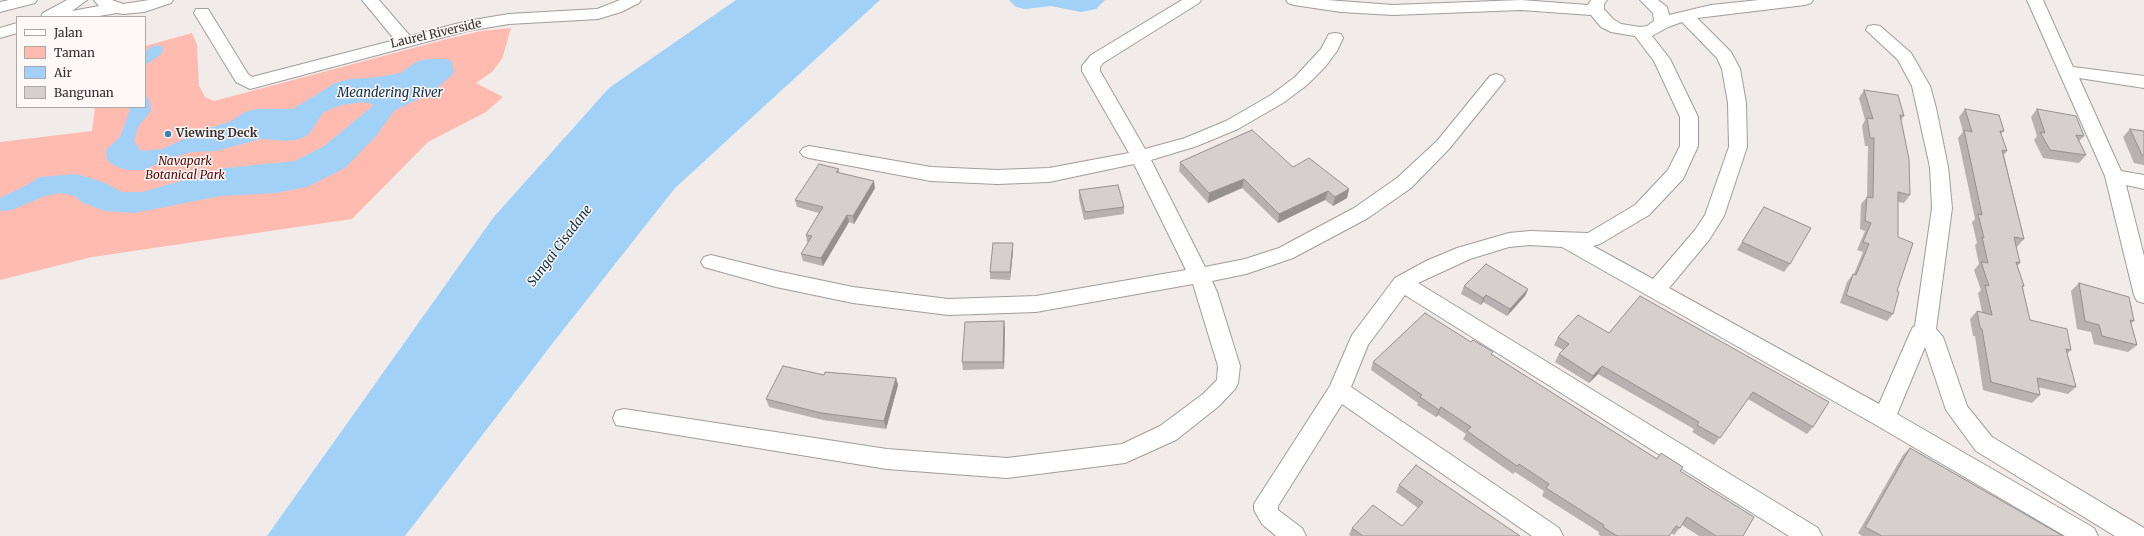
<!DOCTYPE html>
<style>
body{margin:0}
#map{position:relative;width:2144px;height:536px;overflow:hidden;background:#f1ebea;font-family:Merriweather,serif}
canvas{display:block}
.legend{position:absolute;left:16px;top:16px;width:130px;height:92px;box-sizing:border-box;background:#fef8f7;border:1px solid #ada8a7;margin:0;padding:5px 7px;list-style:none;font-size:12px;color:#333130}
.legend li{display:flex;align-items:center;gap:8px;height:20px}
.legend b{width:20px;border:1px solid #ada8a7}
</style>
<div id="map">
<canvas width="2144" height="536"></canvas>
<ul class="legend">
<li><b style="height:5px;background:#fff"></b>Jalan</li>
<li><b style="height:11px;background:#ffbbb0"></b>Taman</li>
<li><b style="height:11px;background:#a1d1f6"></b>Air</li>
<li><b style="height:11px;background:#d5cfce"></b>Bangunan</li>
</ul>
</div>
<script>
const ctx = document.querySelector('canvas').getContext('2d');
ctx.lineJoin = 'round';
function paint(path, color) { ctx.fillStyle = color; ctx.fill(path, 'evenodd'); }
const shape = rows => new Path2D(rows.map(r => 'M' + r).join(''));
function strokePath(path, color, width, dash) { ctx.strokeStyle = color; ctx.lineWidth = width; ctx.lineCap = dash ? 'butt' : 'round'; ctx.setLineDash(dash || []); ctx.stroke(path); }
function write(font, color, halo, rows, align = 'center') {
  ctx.font = font + ' Merriweather,serif'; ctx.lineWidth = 3; ctx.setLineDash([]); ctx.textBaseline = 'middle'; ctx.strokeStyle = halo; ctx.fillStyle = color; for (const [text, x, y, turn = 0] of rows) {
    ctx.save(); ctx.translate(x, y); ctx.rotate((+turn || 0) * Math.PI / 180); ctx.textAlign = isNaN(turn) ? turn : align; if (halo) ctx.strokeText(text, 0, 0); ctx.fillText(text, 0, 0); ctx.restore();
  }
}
const green = shape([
 [511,28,502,59,492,72,476,83,503,97,486,112,428,142,352,219,92,257,0,280,0,142,92,131,95,107,145,107,145,46,192,33,197,45,199,86,205,97,214,101,447,39,481,31]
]);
const water = shape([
 [736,0,880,0,675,188,552,344,405,536,267,536,493,218,609,88],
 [1009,0,1105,0,1096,9,1081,12,1051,6,1025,9,1016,7],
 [158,45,163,47,163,51,159,56,145,65,145,52,151,47],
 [429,59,445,59,452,61,454,73,434,91,394,111,377,135,345,168,307,187,276,193,221,196,134,213,105,211,81,202,75,196,61,193,45,196,12,210,0,211,0,198,27,185,39,177,76,174,103,182,122,192,142,192,226,168,295,161,324,146,374,105,364,102,342,105,331,109,323,113,309,134,300,139,288,141,261,139,216,151,192,152,170,158,144,170,127,170,115,166,107,160,106,150,120,137,130,110,127,107,145,107,145,93,150,102,151,111,138,127,134,141,141,151,162,149,206,129,229,122,245,112,256,109,293,109,335,83,350,79,379,77,400,73,418,61]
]);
const street = shape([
 [9,0,37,0,35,3,0,12,0,2,9,0],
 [67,0,87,0,72,11,99,6,94,0,112,0,123,4,149,0,173,0,171,3,144,12,123,14,117,13,93,17,41,17,43,13,67,0],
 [362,0,379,0,410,36,467,21,509,14,597,9,620,0,641,0,639,3,621,12,598,19,509,24,467,31,250,89,236,82,194,13,196,9,208,9,248,74,252,77,395,40,362,0],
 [1182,0,1201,0,1199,3,1103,63,1100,67,1100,71,1145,149,1185,138,1226,121,1271,95,1295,77,1321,49,1329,34,1335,33,1341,34,1343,38,1337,51,1325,67,1307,85,1283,103,1238,129,1197,146,1151,160,1205,267,1245,259,1279,248,1354,208,1397,178,1437,141,1490,76,1496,74,1502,76,1505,80,1449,149,1411,188,1368,218,1293,258,1246,274,1212,281,1217,292,1240,366,1238,383,1235,389,1219,406,1176,440,1125,463,1007,478,887,469,616,425,613,418,616,411,624,409,887,449,1007,458,1122,444,1160,426,1203,394,1217,380,1218,366,1193,284,1036,312,948,315,853,303,776,287,704,267,701,262,704,257,711,255,776,271,853,287,948,299,1036,296,1186,270,1134,164,1049,182,997,184,931,181,809,158,803,156,800,152,803,148,809,146,931,167,997,170,1049,168,1129,153,1082,71,1082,66,1091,55,1182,0],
 [1286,0,1327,0,1393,5,1521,0,1588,5,1591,0,1607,0,1604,4,1604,9,1613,19,1621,24,1640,27,1647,26,1654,21,1653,13,1640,0,1658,0,1667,7,1669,15,1711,5,1759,0,1813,0,1811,3,1805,5,1697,18,1731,52,1740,69,1746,103,1747,147,1724,216,1709,240,1669,288,1879,404,1910,333,1913,327,1915,326,1932,208,1930,167,1912,86,1898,60,1866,30,1868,26,1874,25,1880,26,1911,53,1930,86,1936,108,1948,167,1952,208,1936,329,1943,337,1967,406,1992,437,2144,528,2144,536,2115,536,1976,451,1946,410,1925,347,1897,414,2094,528,2098,536,2065,536,1876,425,1562,247,1530,245,1509,247,1470,259,1418,283,1818,528,1822,536,1789,536,1405,295,1368,345,1351,387,1559,528,1563,536,1532,536,1342,404,1278,506,1278,510,1302,528,1306,536,1276,536,1262,524,1254,510,1254,504,1330,386,1352,335,1395,278,1426,261,1457,248,1509,233,1530,231,1588,233,1635,205,1668,170,1680,146,1680,117,1654,61,1635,36,1611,32,1601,27,1591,15,1521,10,1393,15,1341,12,1294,5,1288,3,1286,0],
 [1682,22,1717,58,1722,69,1728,103,1729,147,1705,215,1695,230,1653,279,1593,246,1600,244,1649,215,1683,179,1698,146,1698,117,1670,59,1652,36,1668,27,1682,22],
 [2027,0,2043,0,2073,67,2144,76,2144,88,2079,78,2121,171,2144,175,2144,189,2126,185,2144,256,2144,303,2137,301,2134,295,2105,176,2027,0],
 [17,23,17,33,0,38,0,28,17,23]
]);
const wall = shape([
 [1864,90,1904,116,1901,120,1910,195,1904,203,1898,202,1897,291,1893,314,1887,321,1840,303,1847,282,1853,274,1854,274,1863,252,1857,250,1865,231,1860,229,1861,204,1867,197,1868,146,1865,146,1862,126,1865,120,1859,98],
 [1965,109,2004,131,2001,134,2007,151,2004,155,2024,239,2017,247,2016,247,2020,263,2017,266,2024,286,2022,288,2030,320,2071,350,2067,354,2076,387,2068,394,2038,387,2040,395,2032,403,1983,390,1975,336,1973,336,1970,319,1977,311,1982,312,1978,293,1981,290,1974,270,1979,264,1975,245,1977,243,1972,222,1975,219,1958,138,1963,132,1959,117],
 [2037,109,2084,136,2079,141,2086,155,2079,163,2043,158,2034,140,2037,136,2031,117],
 [2130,129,2144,131,2144,165,2134,163,2123,137],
 [1180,162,1293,167,1349,189,1347,198,1333,206,1325,200,1278,223,1242,188,1208,203,1179,171],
 [839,169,839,173,875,188,854,224,849,222,823,266,803,261,801,254,808,242,807,242,806,235,819,213,797,207,795,200],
 [1079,190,1124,207,1124,214,1084,220,1079,198],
 [1764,207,1790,264,1784,272,1737,250],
 [1013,243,1013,251,1010,280,990,279,990,272],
 [2079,283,2134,321,2131,323,2137,345,2128,352,2094,344,2091,332,2077,329,2071,291],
 [1464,286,1528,289,1525,296,1507,316,1483,302,1481,305,1461,294],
 [1640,296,1813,427,1807,434,1748,399,1714,445,1692,432,1694,429,1598,374,1589,383,1555,362,1559,354,1563,350,1554,345,1558,337,1609,333],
 [1004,321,1005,329,1004,369,963,370,962,362],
 [1471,342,1492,355,1657,459,1680,471,1743,536,1699,536,1682,525,1674,535,1671,533,1669,536,1601,536,1598,534,1599,532,1542,496,1544,491,1515,472,1513,474,1463,439,1466,434,1438,415,1436,417,1417,405,1418,403,1371,370,1373,362],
 [824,375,896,378,898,385,886,429,823,420,769,407,766,399],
 [1910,448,2063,536,1862,536,1858,533,1903,455],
 [1399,485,1520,536,1351,536,1349,535,1352,528,1402,526,1418,508,1396,492]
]);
const shadedWall = shape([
 [1244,179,1242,188,1208,203,1209,193],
 [874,181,875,188,854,224,853,216],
 [1349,189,1347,198,1333,206,1335,197],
 [1328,191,1325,200,1278,223,1279,214],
 [847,215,849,222,823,266,821,258],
 [1013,243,1013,251,1010,280,1010,272],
 [1528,289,1525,296,1507,316,1510,309],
 [1486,295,1483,302,1481,305,1483,298],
 [1004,321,1005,329,1004,369,1003,362],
 [1602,366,1598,374,1589,383,1593,376],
 [896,378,898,385,886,429,884,421],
 [1441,407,1438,415,1436,417,1439,410]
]);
const building = shape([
 [1864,90,1898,95,1904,116,1900,115,1909,159,1910,195,1898,192,1898,237,1913,243,1897,291,1899,292,1893,314,1846,295,1853,274,1856,275,1869,244,1863,242,1871,223,1865,221,1867,197,1873,198,1874,138,1870,138,1867,118,1873,119,1864,90],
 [1965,109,1999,115,2004,131,2000,131,2007,151,2002,150,2024,239,2014,237,2020,263,2016,262,2024,286,2022,286,2030,320,2067,329,2071,350,2066,349,2076,387,2037,378,2040,395,1991,382,1982,329,1980,328,1977,311,1992,315,1985,285,1989,286,1981,262,1988,263,1982,237,1984,238,1978,214,1982,215,1964,130,1972,132,1965,109],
 [2037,109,2076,116,2084,136,2076,135,2086,155,2050,150,2040,132,2045,133,2037,109],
 [2130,129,2144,131,2144,156,2142,155,2130,129],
 [1252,130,1293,167,1309,158,1349,189,1335,197,1328,191,1279,214,1244,179,1209,193,1180,162,1252,130],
 [819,164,839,169,836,172,874,181,853,216,847,215,821,258,801,254,812,236,806,235,823,207,795,200,819,164],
 [1118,185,1124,207,1085,212,1079,190,1118,185],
 [1764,207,1811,228,1790,264,1742,242,1764,207],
 [993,243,1013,243,1010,272,990,272,993,243],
 [1486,264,1528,289,1510,309,1486,295,1483,298,1464,286,1486,264],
 [2079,283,2129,297,2134,321,2130,320,2137,345,2102,336,2099,325,2085,321,2079,283],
 [1640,296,1829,402,1813,427,1753,392,1720,438,1697,425,1699,422,1602,366,1593,376,1559,354,1569,344,1558,337,1578,315,1609,333,1640,296],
 [1425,313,1471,342,1473,340,1493,352,1491,354,1657,459,1661,453,1683,467,1680,471,1754,517,1743,536,1716,536,1687,517,1680,528,1676,526,1669,536,1617,536,1603,527,1604,525,1546,488,1549,484,1519,464,1517,466,1467,431,1471,427,1441,407,1439,410,1420,397,1422,395,1373,362,1425,313],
 [1004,321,1003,362,962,362,965,322,1004,321],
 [783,366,824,375,825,372,896,378,884,421,821,413,766,399,783,366],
 [1910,448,2063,536,1882,536,1865,527,1910,448],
 [1416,465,1520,536,1363,536,1352,528,1373,505,1402,526,1423,502,1399,485,1416,465]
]);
const markers = [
 [168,134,4,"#3984b7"]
];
const streetNames = [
 ["Laurel Riverside",436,34,-13]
];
const poiNames = [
 ["Viewing Deck",176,134]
];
const parkNames = [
 ["Navapark",185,162],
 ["Botanical Park",185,176]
];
const waterNames = [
 ["Meandering River",390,93],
 ["Sungai Cisadane",560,246,-53]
];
paint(green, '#ffbbb0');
paint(water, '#a1d1f6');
strokePath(street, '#a29c9b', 2);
paint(street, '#fff');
paint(wall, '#b7b2b1');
paint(shadedWall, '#959190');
paint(building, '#d5cfce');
strokePath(building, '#959190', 1);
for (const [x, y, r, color] of markers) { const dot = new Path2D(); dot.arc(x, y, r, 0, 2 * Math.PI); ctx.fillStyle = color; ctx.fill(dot); strokePath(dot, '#fef8f7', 1.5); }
write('12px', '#333130', '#fef8f7', streetNames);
write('bold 12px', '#333130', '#fef8f7', poiNames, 'left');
write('italic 12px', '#590000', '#fef8f7', parkNames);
write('italic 13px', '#0b3048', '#fef8f7', waterNames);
</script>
